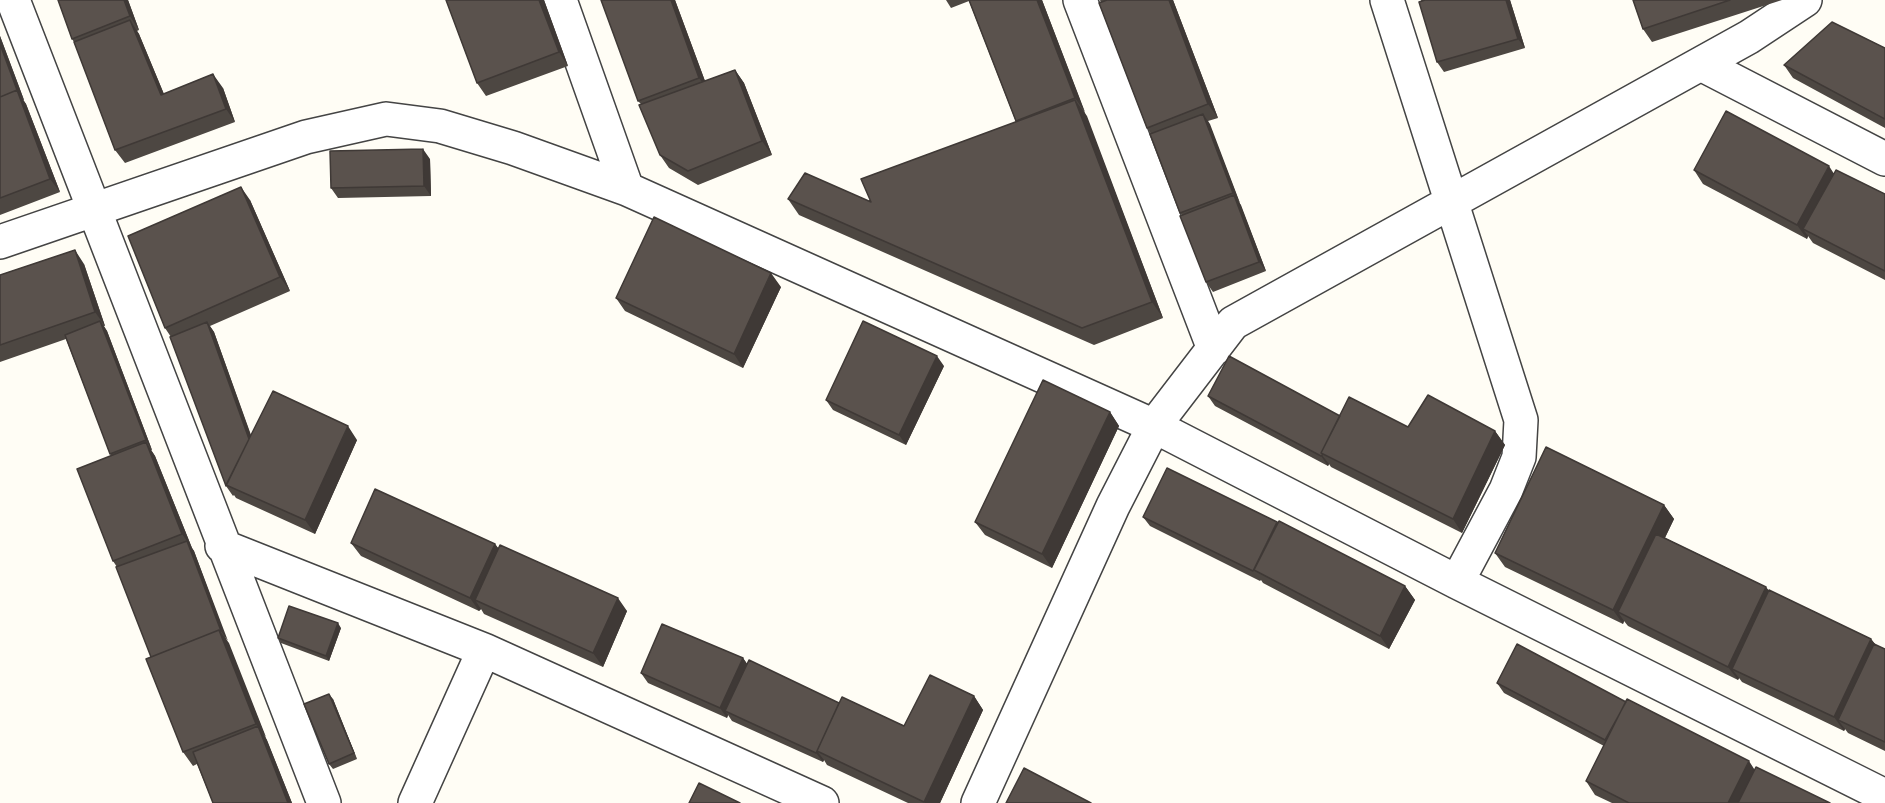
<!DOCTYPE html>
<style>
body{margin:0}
canvas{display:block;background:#fffdf5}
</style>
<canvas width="1885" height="803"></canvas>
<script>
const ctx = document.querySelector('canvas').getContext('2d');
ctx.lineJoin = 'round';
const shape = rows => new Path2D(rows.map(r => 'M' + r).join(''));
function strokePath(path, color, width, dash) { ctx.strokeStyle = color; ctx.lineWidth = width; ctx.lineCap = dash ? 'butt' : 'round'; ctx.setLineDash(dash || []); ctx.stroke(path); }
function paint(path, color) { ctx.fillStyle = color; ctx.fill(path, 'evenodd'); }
const minor = shape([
 [13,0,324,803],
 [560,0,627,189],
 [1080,0,1214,349],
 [1387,0,1521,420,1519,457,1506,490,1457,582],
 [1701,64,1885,159],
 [0,242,306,137,386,119,440,126,513,148,627,189,1154,426,1457,582,1885,796],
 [222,546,484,650,822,803],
 [415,803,484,650],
 [978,803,1113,506,1154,426,1233,323,1749,37,1805,0]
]);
const wall = shape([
 [58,0,128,0,139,30,137,31,139,34,164,94,223,88,235,122,125,163,115,150,74,42,72,39],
 [446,0,544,0,568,66,486,96,477,83],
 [601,0,675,0,705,81,735,70,744,83,772,155,698,185,669,168,660,155,641,104,638,101],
 [946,0,1042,0,1163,318,1094,345,799,215,788,199,871,202,1016,122,969,1,951,8],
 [1100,0,1173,0,1218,118,1208,121,1266,271,1213,292,1206,282,1182,215,1180,213,1151,134,1147,128],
 [1421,0,1510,0,1525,48,1444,72,1437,62],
 [1633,0,1782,0,1652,42,1643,29],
 [0,36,24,100,23,100,26,104,60,192,0,215],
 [1885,48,1885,128,1793,78,1784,65],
 [430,159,431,196,338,198,331,188],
 [1694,170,1834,173,1885,194,1885,280,1813,243,1808,236,1807,239,1703,184],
 [250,200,290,291,210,326,214,332,251,435,357,440,315,534,236,498,234,495,233,496,226,486,171,337,165,328],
 [84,264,105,326,104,326,107,331,152,450,151,450,155,456,192,548,194,551,227,641,292,803,213,803,197,764,193,766,183,752,151,657,117,567,113,561,111,456,66,339,0,362,0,275],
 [781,287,743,368,625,311,616,298],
 [944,366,906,445,833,410,826,400],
 [1208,396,1340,416,1408,427,1495,431,1505,445,1462,533,1331,467,1329,464,1328,466,1215,406],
 [1110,412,1119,426,1052,568,985,535,975,522],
 [1664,505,1674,519,1665,538,1766,587,1769,591,1871,639,1876,645,1885,649,1885,751,1848,733,1845,729,1844,731,1742,682,1739,678,1738,680,1628,626,1624,621,1623,624,1505,567,1495,553],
 [1143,517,1405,586,1415,600,1389,649,1263,583,1261,580,1260,581,1150,526],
 [351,543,495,544,498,548,627,611,603,667,484,614,481,609,479,611,361,556],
 [341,628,329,661,281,643,278,638],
 [743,658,747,664,839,703,904,726,974,696,983,710,940,803,908,803,827,765,824,760,823,762,732,721,728,715,727,718,648,683,641,673],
 [1497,683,1755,770,1830,803,1612,803,1595,795,1586,781,1604,746,1504,693],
 [333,699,357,759,333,769,329,764]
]);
const shadedWall = shape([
 [124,0,128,0,139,30,130,16],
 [539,0,544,0,568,66,559,52],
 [671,0,675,0,709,92,699,78],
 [1037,0,1042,0,1085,112,1075,98],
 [1169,0,1173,0,1218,118,1208,104],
 [1506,0,1510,0,1525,48,1518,39],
 [130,20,139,34,170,109,161,95],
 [0,36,24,100,17,90,0,44],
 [735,70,744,83,772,155,762,141],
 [213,74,223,88,235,122,226,109],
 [17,90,26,104,60,192,50,179],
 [1075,100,1087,116,1163,318,1152,302],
 [1203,114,1210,124,1240,203,1233,193],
 [423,149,430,159,431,196,424,186],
 [1829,166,1838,180,1803,229,1808,236,1807,239,1797,225],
 [241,187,250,200,290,291,280,277],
 [1234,195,1241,205,1266,271,1259,262],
 [75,250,84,264,105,326,95,312],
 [771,273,781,287,743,368,734,354],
 [100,321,107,331,152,450,146,440],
 [207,322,214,332,257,453,237,489],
 [937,356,944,366,906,445,899,435],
 [1110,412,1119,426,1052,568,1042,554],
 [348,426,357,440,315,534,305,520],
 [1495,431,1505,445,1462,533,1453,519],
 [146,442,155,456,192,548,194,551,228,641,221,631,187,541,182,534],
 [1322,455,1329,464,1328,466,1321,456],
 [1664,505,1674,519,1626,616,1618,612,1624,621,1623,624,1613,610],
 [495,544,505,557,475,600,481,609,479,611,470,598],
 [1405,586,1415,600,1389,649,1380,636],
 [1766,587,1775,600,1732,669,1739,678,1738,680,1728,667],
 [618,598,627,611,603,667,593,653],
 [338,623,341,628,329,661,326,656],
 [219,630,229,643,266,737,256,724],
 [1871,639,1881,652,1838,720,1845,729,1844,731,1834,717],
 [743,658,750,668,725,711,728,715,727,718,720,708],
 [329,694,333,699,357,759,354,753],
 [974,696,983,710,940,803,925,803,924,802],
 [839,703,817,751,824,760,823,762,816,753],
 [258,726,267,740,292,803,288,803],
 [1749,761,1758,775,1744,803,1728,803]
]);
const building = shape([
 [58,0,124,0,130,16,72,39,58,0],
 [446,0,539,0,559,52,477,83,446,0],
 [601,0,671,0,699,78,638,101,601,0],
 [969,0,1037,0,1075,98,1016,121,969,0],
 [1107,0,1169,0,1208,104,1147,128,1099,3,1107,0],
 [1425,0,1506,0,1518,39,1437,62,1419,2,1425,0],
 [1633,0,1730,0,1643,29,1633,0],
 [130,20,161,95,213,74,226,109,115,150,74,42,130,20],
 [1832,22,1885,48,1885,119,1784,65,1832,22],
 [0,44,17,90,0,97,0,44],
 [735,70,762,141,688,171,660,155,639,105,735,70],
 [17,90,50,179,0,198,0,97,17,90],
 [1075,100,1152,302,1082,328,788,199,805,173,871,202,861,179,1075,100],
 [1726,111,1829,166,1797,225,1694,170,1726,111],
 [1203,114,1233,193,1180,213,1150,134,1203,114],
 [423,149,424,186,331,188,330,151,423,149],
 [1836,170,1885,194,1885,271,1803,229,1836,170],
 [241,187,280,277,165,328,128,236,241,187],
 [1234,195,1259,262,1206,282,1180,216,1234,195],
 [654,217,771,273,734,354,616,298,654,217],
 [75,250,95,312,0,345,0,275,75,250],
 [100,321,146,440,110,454,65,335,100,321],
 [863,321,937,356,899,435,826,400,863,321],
 [207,322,249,439,226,486,170,337,207,322],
 [1229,356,1340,416,1321,453,1323,454,1321,456,1208,396,1229,356],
 [1043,380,1110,412,1042,554,975,522,1043,380],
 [273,391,348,426,305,520,226,485,273,391],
 [1428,395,1495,431,1453,519,1321,453,1349,397,1408,427,1428,395],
 [146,442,182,534,113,561,77,469,146,442],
 [1546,447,1664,505,1613,610,1495,553,1546,447],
 [1167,468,1277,522,1253,571,1143,517,1167,468],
 [375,489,495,544,470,598,351,543,375,489],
 [1279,521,1405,586,1380,636,1254,570,1279,521],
 [1656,534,1766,587,1728,667,1618,612,1656,534],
 [187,541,221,631,220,631,219,630,151,657,116,567,187,541],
 [500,545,618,598,593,653,475,600,500,545],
 [1769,590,1871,639,1834,717,1732,669,1769,590],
 [289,606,338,623,326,656,278,638,289,606],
 [662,624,743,658,720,708,641,673,662,624],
 [219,630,256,724,183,752,146,659,219,630],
 [1517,644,1626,702,1605,740,1497,683,1517,644],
 [1874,644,1885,649,1885,742,1838,720,1874,644],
 [749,660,839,703,816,753,725,711,749,660],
 [930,675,974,696,924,802,817,751,842,697,904,726,930,675],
 [329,694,354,753,329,764,304,704,329,694],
 [1627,699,1749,761,1728,803,1629,803,1586,781,1627,699],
 [258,726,288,803,213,803,193,752,258,726],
 [1756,767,1830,803,1738,803,1756,767],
 [1024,768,1091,803,1006,803,1024,768],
 [699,783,740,803,689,803,699,783]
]);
strokePath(minor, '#444', 36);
strokePath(minor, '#fff', 33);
paint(wall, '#4d4742');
paint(shadedWall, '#3f3936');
paint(building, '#5a524d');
strokePath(building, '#3f3936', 1.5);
</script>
